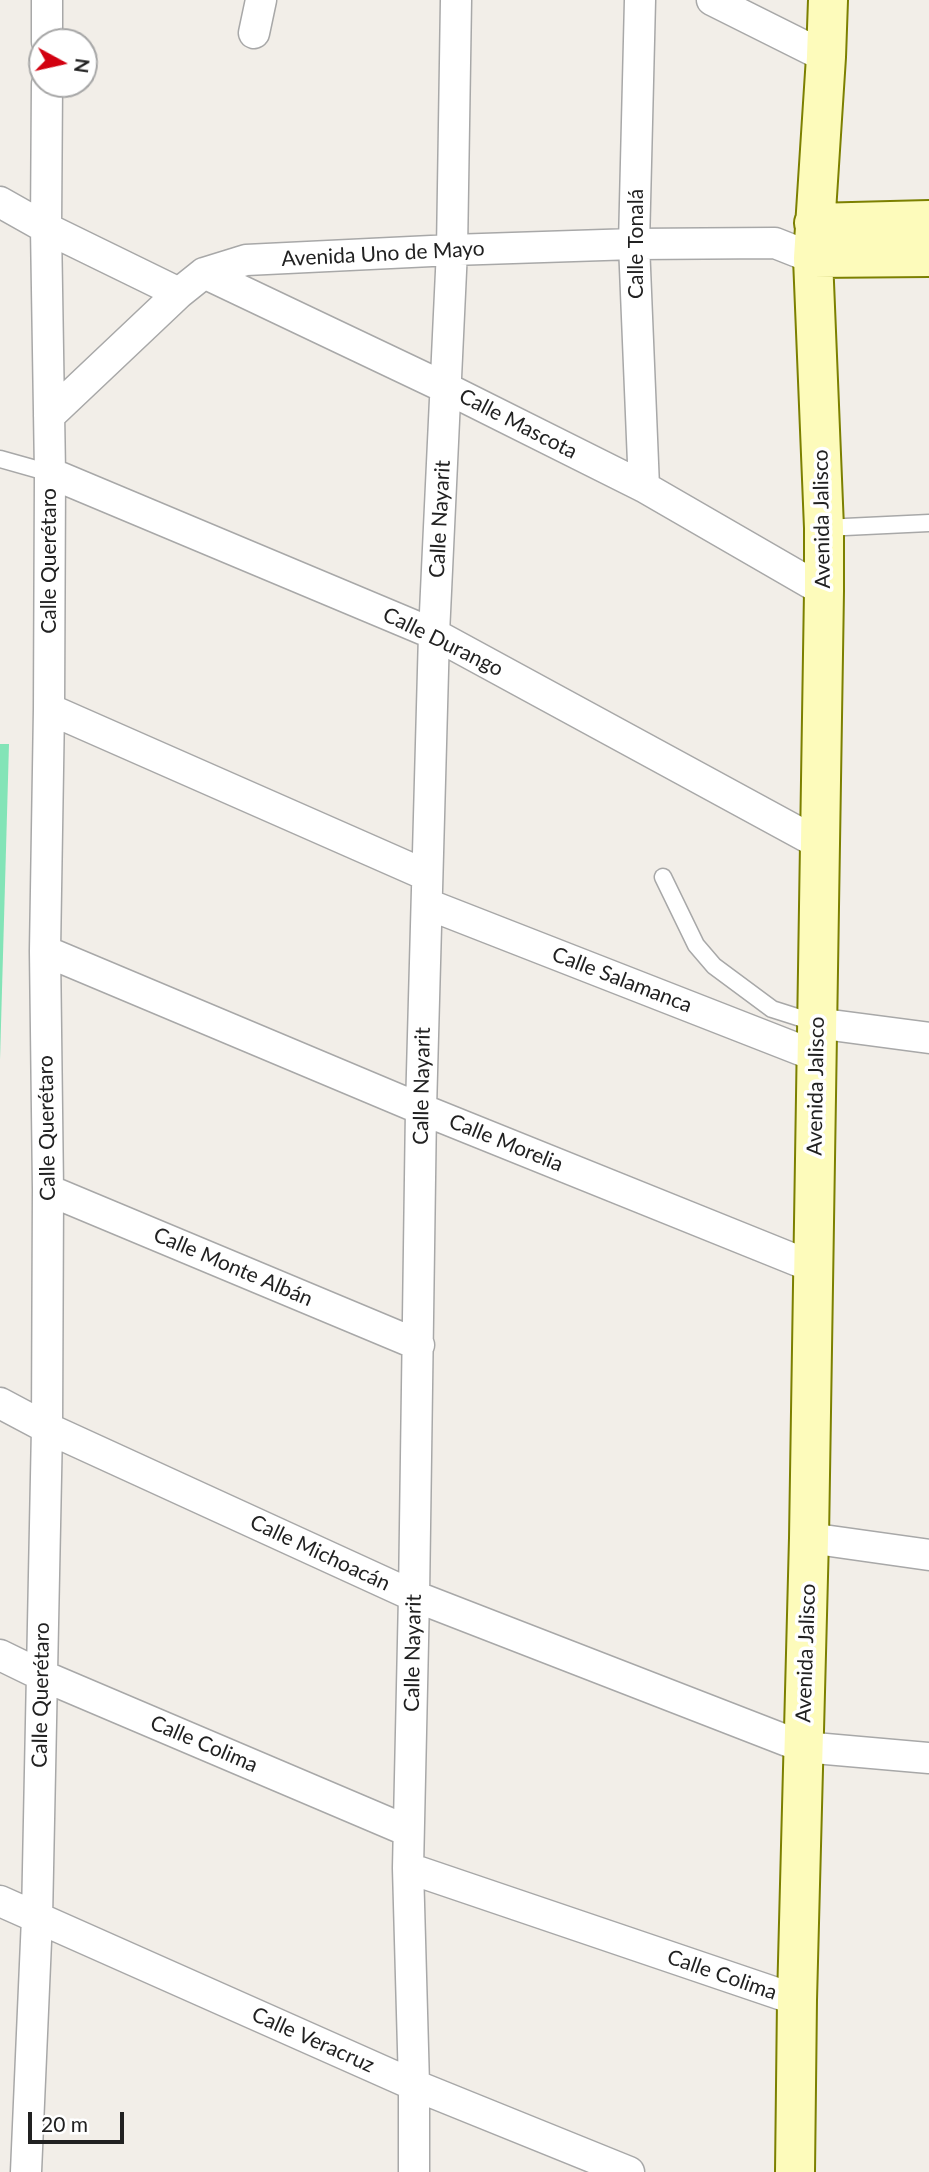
<!DOCTYPE html>
<meta charset="utf-8">
<style>
body{margin:0}
#map{position:relative;width:929px;height:2172px;overflow:hidden;background:#f2eee8;font-family:Lato,sans-serif}
canvas{display:block}
.north{position:absolute;left:28px;top:28px;width:70px;height:70px;box-sizing:border-box;background:#fff;border:2px solid #a6a6a6;border-radius:50%;rotate:98deg;font-size:19px;font-weight:700;line-height:28px;text-align:center;color:#212121}
.north::after{content:'';display:block;margin:auto;width:24px;height:32px;background:#d20010;clip-path:polygon(50% 0,100% 100%,50% 72%,0 100%)}
.scale{position:absolute;left:28px;top:2112px;width:96px;height:32px;box-sizing:border-box;border:4px solid #212121;border-top:0;padding-left:9px;font-size:21px;line-height:24px;white-space:nowrap;color:#212121;-webkit-text-stroke:5px #fff;paint-order:stroke}
</style>
<div id="map">
<canvas width="929" height="2172"></canvas>
<div class="north">N</div>
<div class="scale">20 m</div>
</div>
<script>
const ctx = document.querySelector('canvas').getContext('2d');
ctx.lineJoin = 'round';
function paint(path, color) { ctx.fillStyle = color; ctx.fill(path, 'evenodd'); }
const shape = rows => new Path2D(rows.map(r => 'M' + r).join(''));
function strokePath(path, color, width, dash) { ctx.strokeStyle = color; ctx.lineWidth = width; ctx.lineCap = dash ? 'butt' : 'round'; ctx.setLineDash(dash || []); ctx.stroke(path); }
function write(font, color, halo, rows, align = 'center') {
  ctx.font = font + ' Lato,sans-serif'; ctx.lineWidth = 7; ctx.setLineDash([]); ctx.textBaseline = 'middle'; ctx.strokeStyle = halo; ctx.fillStyle = color; for (const [text, x, y, turn = 0] of rows) {
    ctx.save(); ctx.translate(x, y); ctx.rotate((+turn || 0) * Math.PI / 180); ctx.textAlign = isNaN(turn) ? turn : align; if (halo) ctx.strokeText(text, 0, 0); ctx.fillText(text, 0, 0); ctx.restore();
  }
}
const pitch = shape([
 [0,744,9,744,0,1060]
]);
const service = shape([
 [0,459,50,473],
 [824,528,929,523],
 [663,877,696,945,714,966,772,1009,816,1023]
]);
const minor = shape([
 [640,0,634,244,644,487],
 [712,0,826,57],
 [254,33,261,0],
 [47,42,47,0],
 [0,202,46,228,179,293],
 [204,273,446,388,644,487,824,591],
 [49,416,179,293,204,273,246,260,452,250,634,244,775,243,813,258],
 [50,473,434,634,820,844],
 [49,709,426,875],
 [427,904,816,1056],
 [45,951,421,1109,813,1267],
 [816,1023,929,1038],
 [48,1190,419,1345],
 [0,1403,47,1428,414,1596,803,1747,929,1758],
 [809,1538,929,1555],
 [0,1655,41,1675,408,1831],
 [408,1868,797,2000],
 [0,1901,414,2085,629,2172],
 [26,2172,37,1918,47,1428,48,1190,45,951,49,709,50,473,46,228,47,84],
 [414,2172,414,2085,408,1868,414,1596,421,1109,434,634,452,250,456,0]
]);
const secondary = shape([
 [814,223,929,220],
 [813,258,929,257],
 [795,2172,797,2000,809,1538,824,591,824,528,813,258,826,57,828,0]
]);
const streetNames = [
 ["Calle Tonalá",636,244,-90],
 ["Avenida Uno de Mayo",383,254,-3],
 ["Calle Mascota",518,424,27],
 ["Calle Nayarit",440,519,-87],
 ["Avenida Jalisco",822,519,-91],
 ["Calle Querétaro",49,561,-90],
 ["Calle Durango",443,642,26],
 ["Calle Salamanca",622,980,21],
 ["Calle Nayarit",422,1086,-89],
 ["Avenida Jalisco",816,1086,-89],
 ["Calle Querétaro",47,1128,-91],
 ["Calle Morelia",506,1143,22],
 ["Calle Monte Albán",233,1267,23],
 ["Calle Michoacán",320,1553,25],
 ["Calle Nayarit",413,1653,-89],
 ["Avenida Jalisco",806,1653,-88],
 ["Calle Querétaro",41,1695,-89],
 ["Calle Colima",204,1744,23],
 ["Calle Colima",722,1975,19],
 ["Calle Veracruz",313,2040,24]
];
paint(pitch, '#83e4b7');
strokePath(service, '#a8a8a8', 19);
strokePath(minor, '#a8a8a8', 33);
strokePath(secondary, '#7c8000', 42);
strokePath(service, '#fff', 16);
strokePath(minor, '#fff', 30);
strokePath(secondary, '#fdfbbb', 38);
write('21px', '#212121', '#fff', streetNames);
</script>
